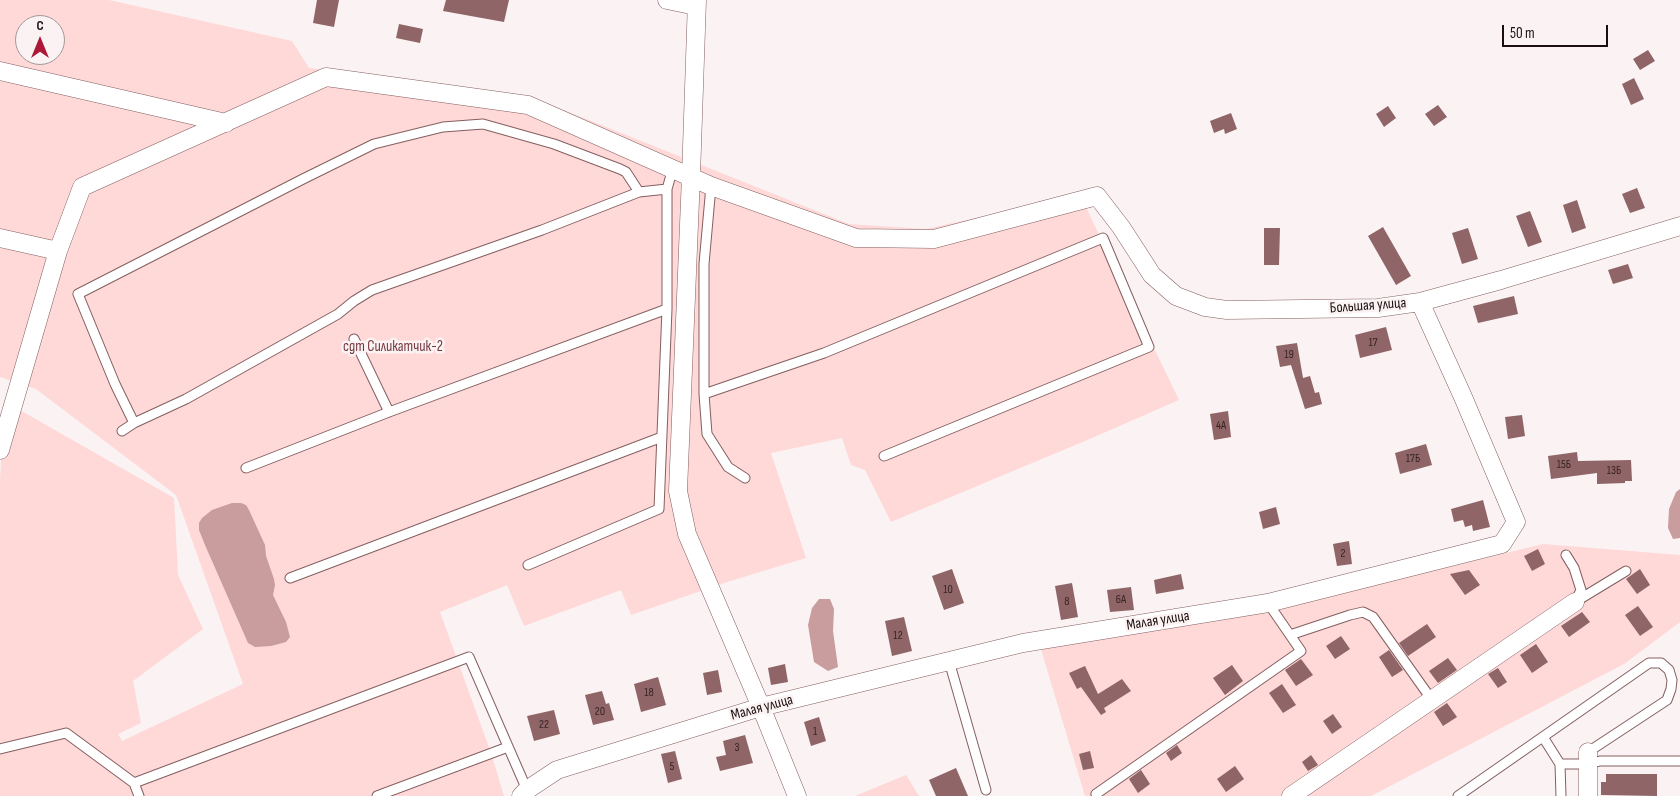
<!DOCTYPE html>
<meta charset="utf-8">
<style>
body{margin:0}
#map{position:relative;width:1680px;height:796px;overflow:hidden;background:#fbf2f3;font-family:"Sofia Sans Condensed",sans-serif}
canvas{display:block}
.north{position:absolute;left:15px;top:15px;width:50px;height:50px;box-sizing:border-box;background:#fbf2f3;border:1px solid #a29797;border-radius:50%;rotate:0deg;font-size:14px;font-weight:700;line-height:20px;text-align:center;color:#1c0e0e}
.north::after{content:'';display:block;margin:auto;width:18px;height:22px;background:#ad1839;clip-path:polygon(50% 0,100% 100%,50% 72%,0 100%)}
.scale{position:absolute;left:1502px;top:25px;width:106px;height:22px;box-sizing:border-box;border:2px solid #1c0e0e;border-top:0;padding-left:6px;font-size:15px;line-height:18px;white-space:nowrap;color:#1c0e0e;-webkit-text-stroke:4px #fbf2f3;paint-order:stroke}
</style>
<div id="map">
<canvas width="1680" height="796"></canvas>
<div class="north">С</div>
<div class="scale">50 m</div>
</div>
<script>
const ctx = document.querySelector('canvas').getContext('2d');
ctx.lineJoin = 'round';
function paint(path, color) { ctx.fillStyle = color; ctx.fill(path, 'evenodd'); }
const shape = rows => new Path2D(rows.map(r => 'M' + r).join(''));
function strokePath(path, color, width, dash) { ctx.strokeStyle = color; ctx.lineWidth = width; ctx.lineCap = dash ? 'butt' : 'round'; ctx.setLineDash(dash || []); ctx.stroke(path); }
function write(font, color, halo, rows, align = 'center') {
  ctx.font = font + ' "Sofia Sans Condensed",sans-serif'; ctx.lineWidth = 5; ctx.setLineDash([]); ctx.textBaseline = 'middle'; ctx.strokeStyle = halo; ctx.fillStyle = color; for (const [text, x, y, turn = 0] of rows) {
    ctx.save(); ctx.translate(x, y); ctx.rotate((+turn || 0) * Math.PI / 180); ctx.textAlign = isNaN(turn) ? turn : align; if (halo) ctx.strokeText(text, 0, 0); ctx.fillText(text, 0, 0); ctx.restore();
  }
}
const green = shape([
 [0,0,109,0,292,41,309,68,546,103,849,224,926,229,1080,195,1179,400,1092,438,891,522,865,470,851,465,842,438,771,453,806,558,727,582,631,615,621,590,524,626,507,585,440,612,491,753,504,796,0,796,0,482,4,401,174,498,178,575,203,629,133,681,141,723,118,734,122,741,243,684,176,495,36,389,0,377],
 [25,25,55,25,55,55,25,55],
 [1543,544,1680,555,1680,622,1624,664,1371,796,1085,796,1040,646,1285,607],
 [906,775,919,796,855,796]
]);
const water = shape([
 [1680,489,1680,538,1673,539,1668,528,1669,509,1676,492],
 [232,503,241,503,246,505,249,510,265,545,266,556,274,579,275,585,273,595,286,622,290,637,286,642,271,646,255,647,248,643,205,545,199,530,199,523,202,518,212,510],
 [819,599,830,599,834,609,833,631,838,667,828,671,814,662,808,625,812,608]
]);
const building = shape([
 [317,0,339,0,334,27,313,23],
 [446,0,509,0,504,22,443,11],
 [399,24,423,29,420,43,396,38],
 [1648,50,1655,61,1640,70,1633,59],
 [1634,78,1644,99,1631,105,1622,84],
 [1438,105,1447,117,1434,126,1425,114],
 [1388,106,1396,118,1384,127,1376,114],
 [1231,113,1237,129,1225,134,1224,129,1214,133,1210,121],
 [1637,188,1645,208,1630,213,1622,194],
 [1577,200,1586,228,1572,233,1563,205],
 [1530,211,1542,242,1528,247,1516,216],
 [1383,227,1411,276,1396,285,1368,236],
 [1264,228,1280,228,1279,265,1264,265],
 [1468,228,1478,259,1462,264,1452,233],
 [1628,264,1633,278,1613,284,1608,270],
 [1514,296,1518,314,1478,323,1473,306],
 [1386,327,1392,350,1360,358,1355,335],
 [1297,343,1303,378,1310,376,1315,393,1319,392,1322,404,1305,409,1291,365,1280,367,1276,346],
 [1228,411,1231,437,1214,440,1210,414],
 [1522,415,1525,436,1508,439,1505,417],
 [1426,444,1432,465,1400,474,1395,453],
 [1577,452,1578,461,1631,460,1632,481,1625,481,1625,483,1597,484,1597,473,1551,479,1548,456],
 [1483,500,1490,527,1473,531,1472,525,1465,527,1463,520,1454,522,1451,509],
 [1276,507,1280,524,1263,529,1259,512],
 [1349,541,1352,564,1337,566,1333,544],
 [1538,549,1545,564,1532,571,1524,556],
 [952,569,964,603,944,610,932,576],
 [1640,569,1650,585,1637,594,1626,579],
 [1469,570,1480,585,1465,595,1450,574],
 [1181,574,1184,589,1156,594,1154,580],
 [1072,583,1078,617,1061,620,1055,586],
 [1131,587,1134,610,1110,612,1107,590],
 [1638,606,1653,627,1640,636,1625,615],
 [1582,612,1590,622,1569,637,1561,626],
 [904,617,912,651,892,656,885,621],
 [1427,624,1436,637,1408,656,1399,643],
 [1341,636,1350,649,1335,659,1326,646],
 [1536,644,1548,662,1532,673,1520,655],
 [1389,650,1403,670,1392,677,1379,657],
 [1448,658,1457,670,1438,683,1429,671],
 [1301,659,1313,675,1296,686,1285,670],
 [785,664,788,682,771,685,768,668],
 [1232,665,1243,681,1225,695,1213,678],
 [1085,666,1098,694,1122,679,1131,691,1104,708,1106,712,1101,715,1081,687,1077,689,1069,673],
 [1498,668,1507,682,1498,688,1488,674],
 [718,670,722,692,707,695,703,673],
 [658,677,666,705,641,712,634,684],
 [1282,684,1296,705,1283,713,1269,693],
 [602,691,606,704,609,703,614,720,593,725,585,695],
 [1447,703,1457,717,1443,726,1434,712],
 [554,710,560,734,534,741,527,716],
 [1333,714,1342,727,1332,734,1323,721],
 [819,717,826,741,811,746,804,722],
 [745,735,753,763,720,771,716,757,726,755,723,741],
 [1177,745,1182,753,1171,761,1166,753],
 [675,751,682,779,668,783,661,754],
 [1090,751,1094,768,1083,770,1079,754],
 [1311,755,1318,765,1308,771,1302,762],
 [1235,766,1244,779,1226,792,1217,779],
 [956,768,968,796,936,796,929,780],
 [1141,770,1150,784,1138,793,1129,779],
 [1606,774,1657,774,1657,796,1601,795,1601,782,1606,782]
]);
const lane = shape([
 [711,186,704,264,704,394,707,434,728,467,745,478],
 [354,339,389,412],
 [704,394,824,353,1103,238,1149,347,884,456],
 [134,423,115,384,78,294,303,179,374,144,443,127,483,124,554,144,620,169,626,172,639,192],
 [122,431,134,423,186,399,338,314,354,301,372,290,542,230,639,192,667,189],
 [246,468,389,412,667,309],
 [1566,555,1574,568,1581,590,1575,602],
 [528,565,659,509,667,309,667,189,673,168],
 [290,578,662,437],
 [1575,602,1626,571],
 [1290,635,1350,615,1363,612,1373,617,1432,700],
 [949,661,986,790],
 [1543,737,1560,764,1561,796],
 [0,749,66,733,134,783,139,796],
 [1560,764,1588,764,1600,761,1680,761],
 [134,783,469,657,527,790],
 [377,796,508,747],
 [1097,796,1096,794,1301,651,1268,603],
 [1458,796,1649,663,1661,663,1669,670,1672,680,1671,689,1667,700,1588,752]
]);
const street = shape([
 [667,0,696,6],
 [697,0,691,176,678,491,687,534,761,707,797,796],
 [0,71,226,123],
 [0,238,58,251],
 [0,450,58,251,82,187,326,77,528,105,711,186,856,238,934,239,1097,196,1121,227,1152,275,1176,296,1205,307,1227,310,1378,308,1420,302,1501,280,1680,226],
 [1588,752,1588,796],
 [521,796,527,790,557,770,761,707,1023,643,1268,603,1502,544,1516,522,1463,397,1420,302],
 [1291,796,1575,602]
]);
const numberNames = [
 ["17",1373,343],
 ["19",1289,355],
 ["4А",1221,426],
 ["17Б",1413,459],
 ["15Б",1564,465],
 ["13Б",1614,471],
 ["2",1343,554],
 ["10",948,590],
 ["6А",1121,600],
 ["8",1067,602],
 ["12",898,636],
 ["18",649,693],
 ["20",600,712],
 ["22",544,725],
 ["1",815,732],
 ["3",737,748],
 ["5",672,767]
];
const streetNames = [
 ["Большая улица",1368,306,-4],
 ["Малая улица",1158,621,-9],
 ["Малая улица",762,708,-15]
];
const parkNames = [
 ["сдт Силикатчик-2",393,347]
];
paint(green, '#ffd8d8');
paint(water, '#c99c9d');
paint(building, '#8f6567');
strokePath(lane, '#845f60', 11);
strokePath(street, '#845f60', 19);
strokePath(lane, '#fff', 9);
strokePath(street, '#fff', 18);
write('12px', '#392424', null, numberNames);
write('15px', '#1c0e0e', '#fbf2f3', streetNames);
write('15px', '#74383d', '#fbf2f3', parkNames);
</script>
